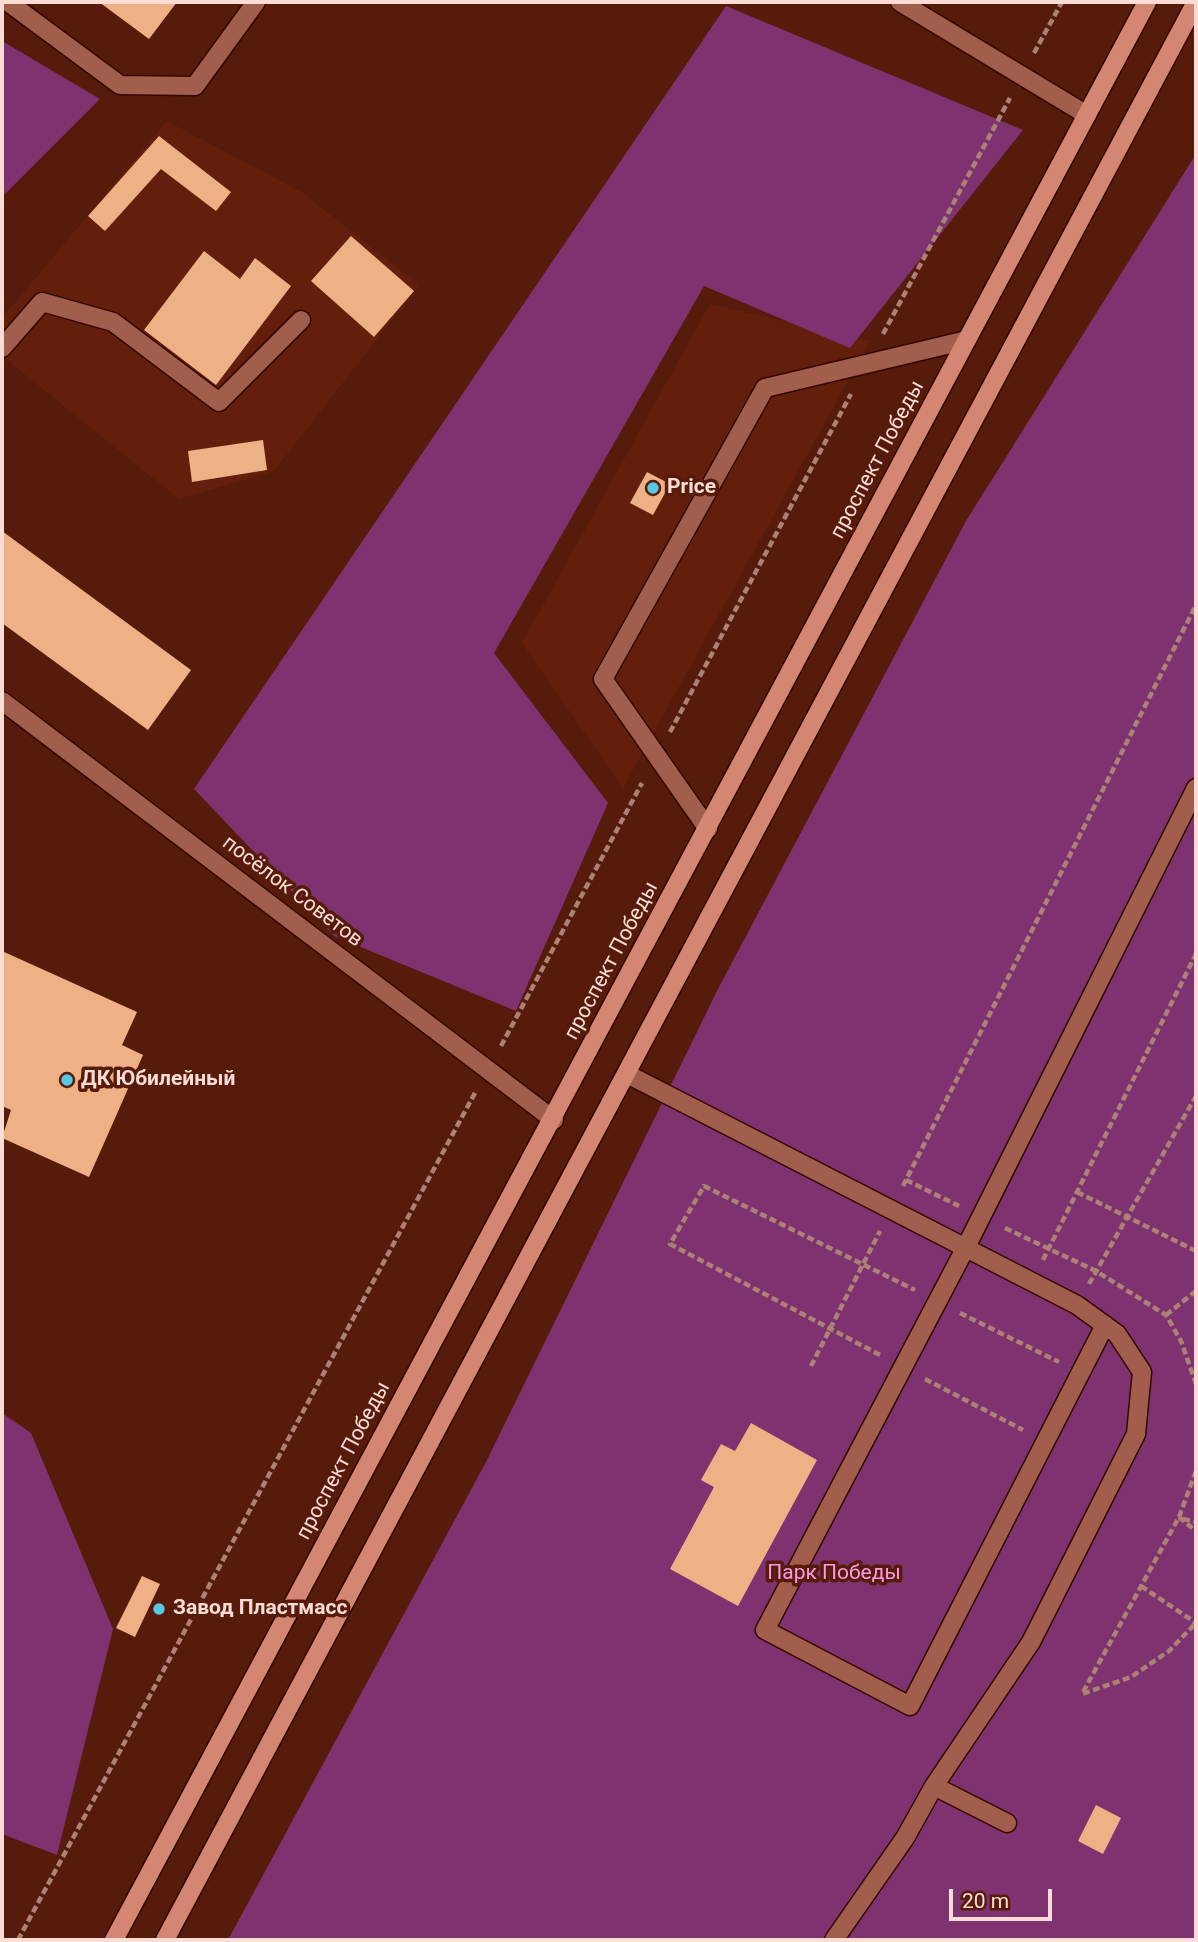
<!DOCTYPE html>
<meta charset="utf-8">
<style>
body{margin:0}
#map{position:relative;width:1198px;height:1942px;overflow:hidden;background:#571b0b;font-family:Roboto,sans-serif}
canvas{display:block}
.frame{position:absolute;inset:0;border:4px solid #fcdcd4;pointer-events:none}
.scale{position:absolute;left:949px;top:1889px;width:103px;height:32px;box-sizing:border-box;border:4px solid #fcdcd4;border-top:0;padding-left:9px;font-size:21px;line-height:24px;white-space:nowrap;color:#fcdcd4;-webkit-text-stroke:5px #571b0b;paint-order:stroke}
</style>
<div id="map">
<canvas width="1198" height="1942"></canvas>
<div class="frame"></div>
<div class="scale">20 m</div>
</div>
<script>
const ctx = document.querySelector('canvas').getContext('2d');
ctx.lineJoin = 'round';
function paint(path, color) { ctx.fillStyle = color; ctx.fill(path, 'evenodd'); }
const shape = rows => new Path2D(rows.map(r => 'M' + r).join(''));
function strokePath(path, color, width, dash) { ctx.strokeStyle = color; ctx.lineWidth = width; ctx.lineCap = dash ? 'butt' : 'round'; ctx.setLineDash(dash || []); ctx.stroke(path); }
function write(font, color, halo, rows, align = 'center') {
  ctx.font = font + ' Roboto,sans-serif'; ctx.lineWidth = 7; ctx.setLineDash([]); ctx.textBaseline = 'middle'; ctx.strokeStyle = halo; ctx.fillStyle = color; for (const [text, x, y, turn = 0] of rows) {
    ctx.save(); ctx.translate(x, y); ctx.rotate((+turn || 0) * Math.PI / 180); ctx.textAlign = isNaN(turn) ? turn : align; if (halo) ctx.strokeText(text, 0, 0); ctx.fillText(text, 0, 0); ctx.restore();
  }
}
const built = shape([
 [167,121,303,193,419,285,274,471,179,499,2,356,2,318],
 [710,304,870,341,623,788,522,643]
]);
const green = shape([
 [726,6,1023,130,850,348,704,286,494,653,608,803,516,1011,334,936,194,789],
 [2,41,100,99,2,197],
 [1196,154,1196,1940,228,1940,486,1462,719,987,966,521],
 [2,1413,31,1433,113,1629,57,1855,2,1834]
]);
const building = shape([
 [99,2,177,2,149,39],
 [159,136,231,192,216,211,161,169,105,231,88,216],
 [351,236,414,291,374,337,311,281],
 [204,251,240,279,255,258,291,286,216,385,144,330],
 [263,440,267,470,192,482,188,451],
 [647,472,670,484,653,515,630,503],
 [2,531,191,670,148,730,2,623],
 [2,951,137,1012,122,1045,143,1055,89,1177,2,1138,11,1110,2,1106],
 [751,1423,817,1460,738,1606,670,1569,714,1487,701,1480,721,1444,735,1451],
 [142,1576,160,1584,135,1637,116,1628],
 [1096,1805,1121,1818,1103,1854,1078,1841]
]);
const path = shape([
 [1034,53,1062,2],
 [883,334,1010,98],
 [670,732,851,394],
 [501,1046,642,783],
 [906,1180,959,1206],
 [903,1186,1196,605],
 [1077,1192,1196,1251],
 [1005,1228,1096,1271,1166,1315,1181,1341,1196,1384],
 [1043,1260,1196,954],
 [1089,1284,1196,1096],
 [960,1313,1059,1362],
 [1166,1315,1196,1291],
 [880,1355,670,1244,704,1186,915,1290],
 [811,1366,880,1231],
 [925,1379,1023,1430],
 [1196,1471,1179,1517,1082,1694,1131,1677,1169,1651,1196,1623],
 [1179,1517,1196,1531],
 [1183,1519,1196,1522],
 [1141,1586,1196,1623],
 [18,1940,476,1091]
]);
const minor = shape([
 [8,2,120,85,195,86,256,2],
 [900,2,1087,115],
 [2,348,42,302,113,322,219,402,301,320],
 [2,701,554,1120],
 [708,829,603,679,765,388,967,340],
 [627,1074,1077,1305,1117,1334,1142,1372,1136,1434,1031,1642,934,1786,905,1838,834,1940],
 [1105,1325,910,1706,765,1630,966,1247,1196,788],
 [934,1786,1007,1823]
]);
const major = shape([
 [114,1940,1147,2],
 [165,1940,1196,2]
]);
const markers = [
 [653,488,7,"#58c9e3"],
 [67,1080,7,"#58c9e3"],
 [159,1609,7,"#58c9e3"]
];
const streetNames = [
 ["проспект Победы",878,460,-62],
 ["посёлок Советов",292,892,37],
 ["проспект Победы",612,961,-62],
 ["проспект Победы",344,1461,-62]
];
const poiNames = [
 ["Price",667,488],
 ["ДК Юбилейный",81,1080],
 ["Завод Пластмасс",173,1609]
];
const parkNames = [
 ["Парк Победы",834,1574]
];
paint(built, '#631f0c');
paint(green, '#7e326f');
paint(building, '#eeb085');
strokePath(minor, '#340700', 21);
strokePath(major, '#340700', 21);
strokePath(path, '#ae8175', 4.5, [7, 3.5]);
strokePath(minor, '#a15e4c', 18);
strokePath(major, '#d38671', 18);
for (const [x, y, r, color] of markers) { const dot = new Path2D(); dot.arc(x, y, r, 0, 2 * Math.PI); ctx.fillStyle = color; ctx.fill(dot); strokePath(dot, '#571b0b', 2.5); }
write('21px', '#fcdcd4', '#571b0b', streetNames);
write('bold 21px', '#fcdcd4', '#571b0b', poiNames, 'left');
write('21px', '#fd98e5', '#571b0b', parkNames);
</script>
